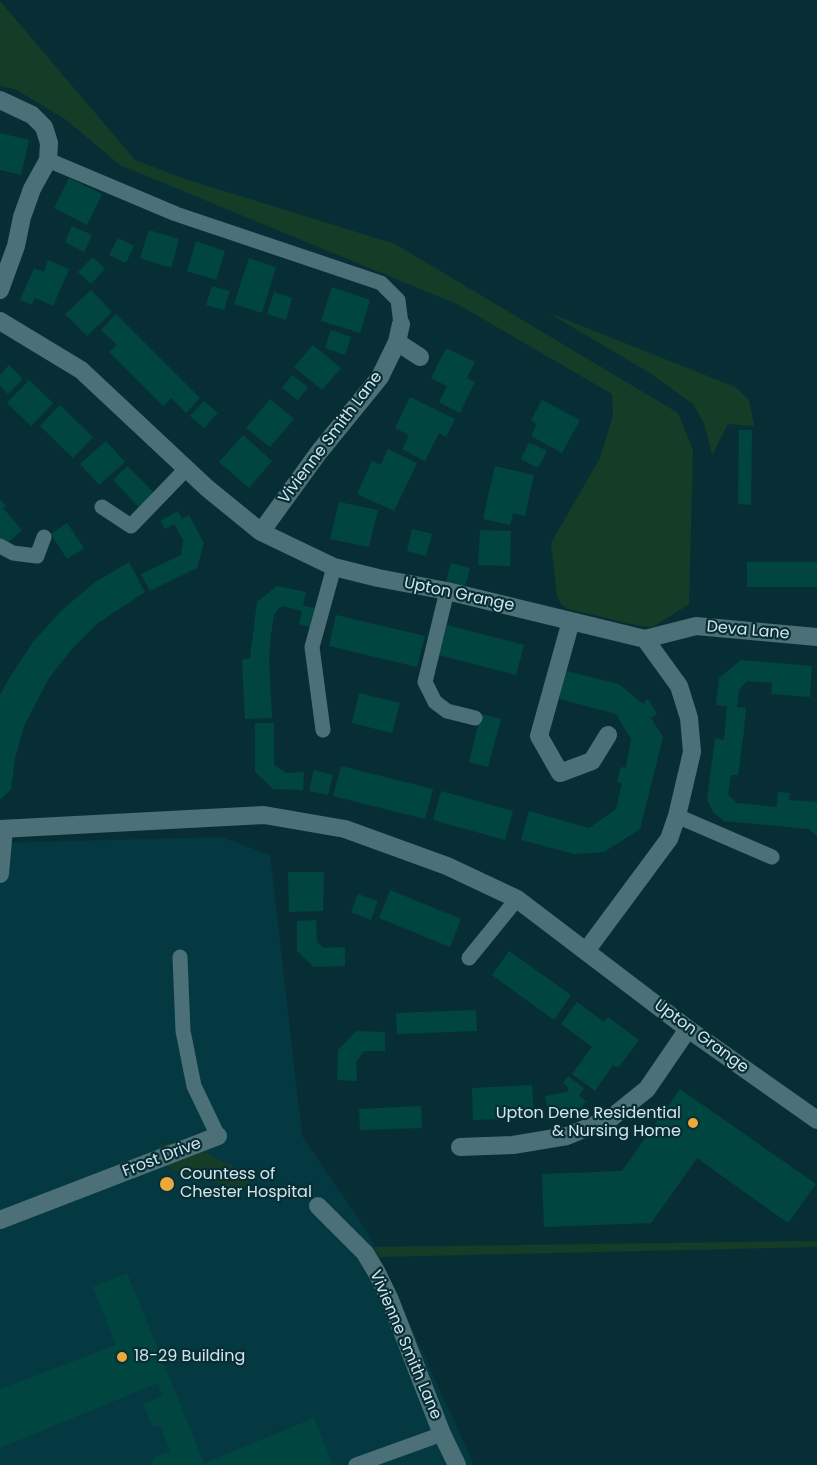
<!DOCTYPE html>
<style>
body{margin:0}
canvas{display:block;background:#082e35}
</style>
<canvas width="817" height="1465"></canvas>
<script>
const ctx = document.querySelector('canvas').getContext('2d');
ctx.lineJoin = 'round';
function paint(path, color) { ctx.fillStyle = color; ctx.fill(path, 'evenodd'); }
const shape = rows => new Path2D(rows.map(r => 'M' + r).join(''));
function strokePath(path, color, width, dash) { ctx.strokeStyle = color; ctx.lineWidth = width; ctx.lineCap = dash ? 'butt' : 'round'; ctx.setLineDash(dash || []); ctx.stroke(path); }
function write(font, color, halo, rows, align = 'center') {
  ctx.font = font + ' Poppins,sans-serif'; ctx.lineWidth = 4.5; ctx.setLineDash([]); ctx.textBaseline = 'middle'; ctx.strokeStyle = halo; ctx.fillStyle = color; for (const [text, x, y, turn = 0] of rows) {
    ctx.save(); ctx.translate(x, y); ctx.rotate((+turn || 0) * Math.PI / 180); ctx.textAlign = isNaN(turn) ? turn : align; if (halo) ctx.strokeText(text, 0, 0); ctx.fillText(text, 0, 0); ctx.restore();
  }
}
const built = shape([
 [221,837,270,855,302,1136,368,1233,474,1465,0,1465,0,843]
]);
const green = shape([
 [0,1,135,160,185,179,395,244,678,413,693,450,689,604,653,627,640,626,568,609,562,605,557,596,551,543,600,458,613,415,612,394,459,305,120,165,65,119,15,89,0,86],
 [547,312,735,387,749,400,754,426,728,424,712,455,704,423,693,404,650,373],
 [179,1142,209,1154,240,1171,251,1183,237,1189,172,1170,159,1154,159,1145],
 [817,1241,817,1247,379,1257,374,1247]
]);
const building = shape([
 [0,133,29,140,21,175,0,170],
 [69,178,102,194,87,225,54,208],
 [72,226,92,235,84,252,65,242],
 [149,230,179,239,171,268,140,258],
 [118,238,134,246,126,263,109,255],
 [196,241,225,251,216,280,187,271],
 [93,257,105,269,91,284,78,272],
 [249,258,276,267,262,313,234,304],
 [48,260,69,269,53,306,35,298,32,305,20,300,34,268,44,272],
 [212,286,230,291,224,310,206,305],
 [332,287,370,300,360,333,321,321],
 [91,290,112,312,87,336,65,314],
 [274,292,292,298,286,320,267,314],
 [116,314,200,398,186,413,171,398,163,406,109,352,117,345,101,330],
 [331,330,351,337,345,355,325,348],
 [313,345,341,368,322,390,294,367],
 [446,348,475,362,467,378,475,382,460,413,439,402,447,386,431,378],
 [9,365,23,379,8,394,0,386,0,375],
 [292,375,308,387,298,400,282,388],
 [29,380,53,403,31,426,7,403],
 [410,397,455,419,446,437,439,433,425,461,402,449,409,435,395,428],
 [270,399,294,419,270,447,246,428],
 [542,400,580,420,562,453,531,436,537,424,531,420],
 [204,401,218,413,204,428,190,416],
 [60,405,93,437,73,458,40,426],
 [739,430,752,430,751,505,738,504],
 [243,435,272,461,249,488,219,462],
 [106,441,125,462,99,485,80,464],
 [529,442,547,451,538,468,521,459],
 [388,449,417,463,394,511,357,494,372,461,381,465],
 [127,466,154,493,139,507,113,480],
 [495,466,534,475,525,516,513,513,510,525,483,519],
 [0,499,6,506,3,508,22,530,0,550],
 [339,502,378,510,369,547,330,539],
 [178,511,182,519,189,515,204,543,197,568,150,591,141,574,181,555,183,540,174,524,165,529,160,521],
 [67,523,84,548,67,559,51,534],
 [412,529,432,534,426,556,407,551],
 [480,530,511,531,510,566,478,565],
 [129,562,145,592,98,623,72,649,49,678,24,726,15,758,11,789,0,800,0,695,10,677,33,642,61,611,94,583],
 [747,562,817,562,817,587,747,587],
 [451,563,470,568,465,586,446,581],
 [277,586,306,592,303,606,316,608,312,627,299,624,302,611,283,606,278,609,274,615,271,634,269,660,272,718,245,719,242,660,250,658,257,602],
 [336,615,425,636,417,667,329,646],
 [447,625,524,645,516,675,439,655],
 [741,660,812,666,810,697,771,694,772,683,747,681,739,690,737,707,746,708,744,731,738,775,731,775,728,795,737,803,777,807,778,792,790,793,789,800,817,802,817,836,809,829,724,821,714,813,707,800,715,738,724,740,727,706,716,705,719,678],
 [566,671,619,684,643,704,648,699,657,714,651,718,663,737,640,829,604,852,575,854,521,840,529,811,589,828,616,809,622,783,617,782,621,767,626,768,631,739,616,714,559,699],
 [359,693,400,703,392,733,352,723],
 [481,714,501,719,488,767,469,762],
 [255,723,274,723,274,765,286,773,304,772,303,790,273,789,255,772],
 [341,766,433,789,425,819,333,796],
 [314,770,333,775,328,795,309,791],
 [441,791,513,811,505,840,433,820],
 [288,872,324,872,323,911,289,912],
 [390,890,461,919,450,947,379,918],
 [358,894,378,901,371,920,351,912],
 [316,920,317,942,324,948,345,947,345,966,314,967,297,951,297,921],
 [509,951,571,995,554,1020,492,975],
 [577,1002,604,1022,608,1017,639,1040,618,1068,613,1065,595,1091,572,1074,592,1047,561,1024],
 [476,1010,477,1031,397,1034,396,1013],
 [356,1031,385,1032,385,1051,364,1051,356,1062,357,1081,337,1080,338,1050],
 [568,1076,584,1088,579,1096,586,1101,579,1110,548,1114,545,1096,567,1092,569,1088,563,1083],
 [532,1085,534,1118,473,1120,472,1088],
 [680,1089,816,1184,788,1223,697,1158,651,1223,544,1227,542,1174,622,1171],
 [421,1106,422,1128,360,1130,359,1109],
 [127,1273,204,1463,314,1418,333,1465,149,1465,156,1456,170,1451,160,1425,153,1427,143,1404,163,1396,158,1383,0,1448,0,1389,116,1345,93,1287]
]);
const lane = shape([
 [48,160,176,214,381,283,398,300,401,324],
 [102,507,131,526,187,468],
 [0,546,13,553,37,556,44,537],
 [447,591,425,682,435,702,447,711,475,718],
 [323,730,312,647,334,567],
 [677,816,772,857],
 [180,957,183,1031,194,1086,218,1136],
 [469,958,517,899],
 [356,1465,442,1434]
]);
const street = shape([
 [0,100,32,115,44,127,49,143,48,160,32,189,22,217,16,246,0,290],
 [0,321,81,370,207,488,261,532,334,567,378,578,447,591,645,639,679,686,689,718,692,752,677,816,669,839,586,951],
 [397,342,420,357],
 [261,532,319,452,380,377,397,342,401,324],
 [571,621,539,736,560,773,592,761,608,735],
 [645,639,696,626,817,637],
 [0,829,264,815,345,829,447,866,517,899,688,1029,817,1120],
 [0,874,4,829],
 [460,1147,513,1145,567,1136,611,1118,647,1089,688,1029],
 [318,1206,365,1253,377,1273,390,1300,442,1434,457,1465],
 [0,1220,218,1136]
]);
const markers = [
 [693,1123,6,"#eca93b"],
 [167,1184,8,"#eca93b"],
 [122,1357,6,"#eca93b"]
];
const streetNames = [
 ["Vivienne Smith Lane",331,438,-53],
 ["Upton Grange",459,595,12],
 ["Deva Lane",748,631,5],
 ["Upton Grange",701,1037,36],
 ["Frost Drive",162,1158,-21],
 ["Vivienne Smith Lane",405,1345,67]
];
const poiNames = [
 ["Upton Dene Residential",681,1114,"right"],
 ["& Nursing Home",681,1132,"right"],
 ["Countess of",180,1175],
 ["Chester Hospital",180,1193],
 ["18-29 Building",134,1357]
];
paint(built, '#053942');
paint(green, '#143c27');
paint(building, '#00453f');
strokePath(lane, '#4c7078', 15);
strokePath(street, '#4c7078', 18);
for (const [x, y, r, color] of markers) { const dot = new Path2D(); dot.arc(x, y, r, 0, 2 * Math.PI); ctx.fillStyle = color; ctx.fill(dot); strokePath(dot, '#082e35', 2); }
write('16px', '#d2e5ea', '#082e35', streetNames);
write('16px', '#d2e5ea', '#082e35', poiNames, 'left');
</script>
